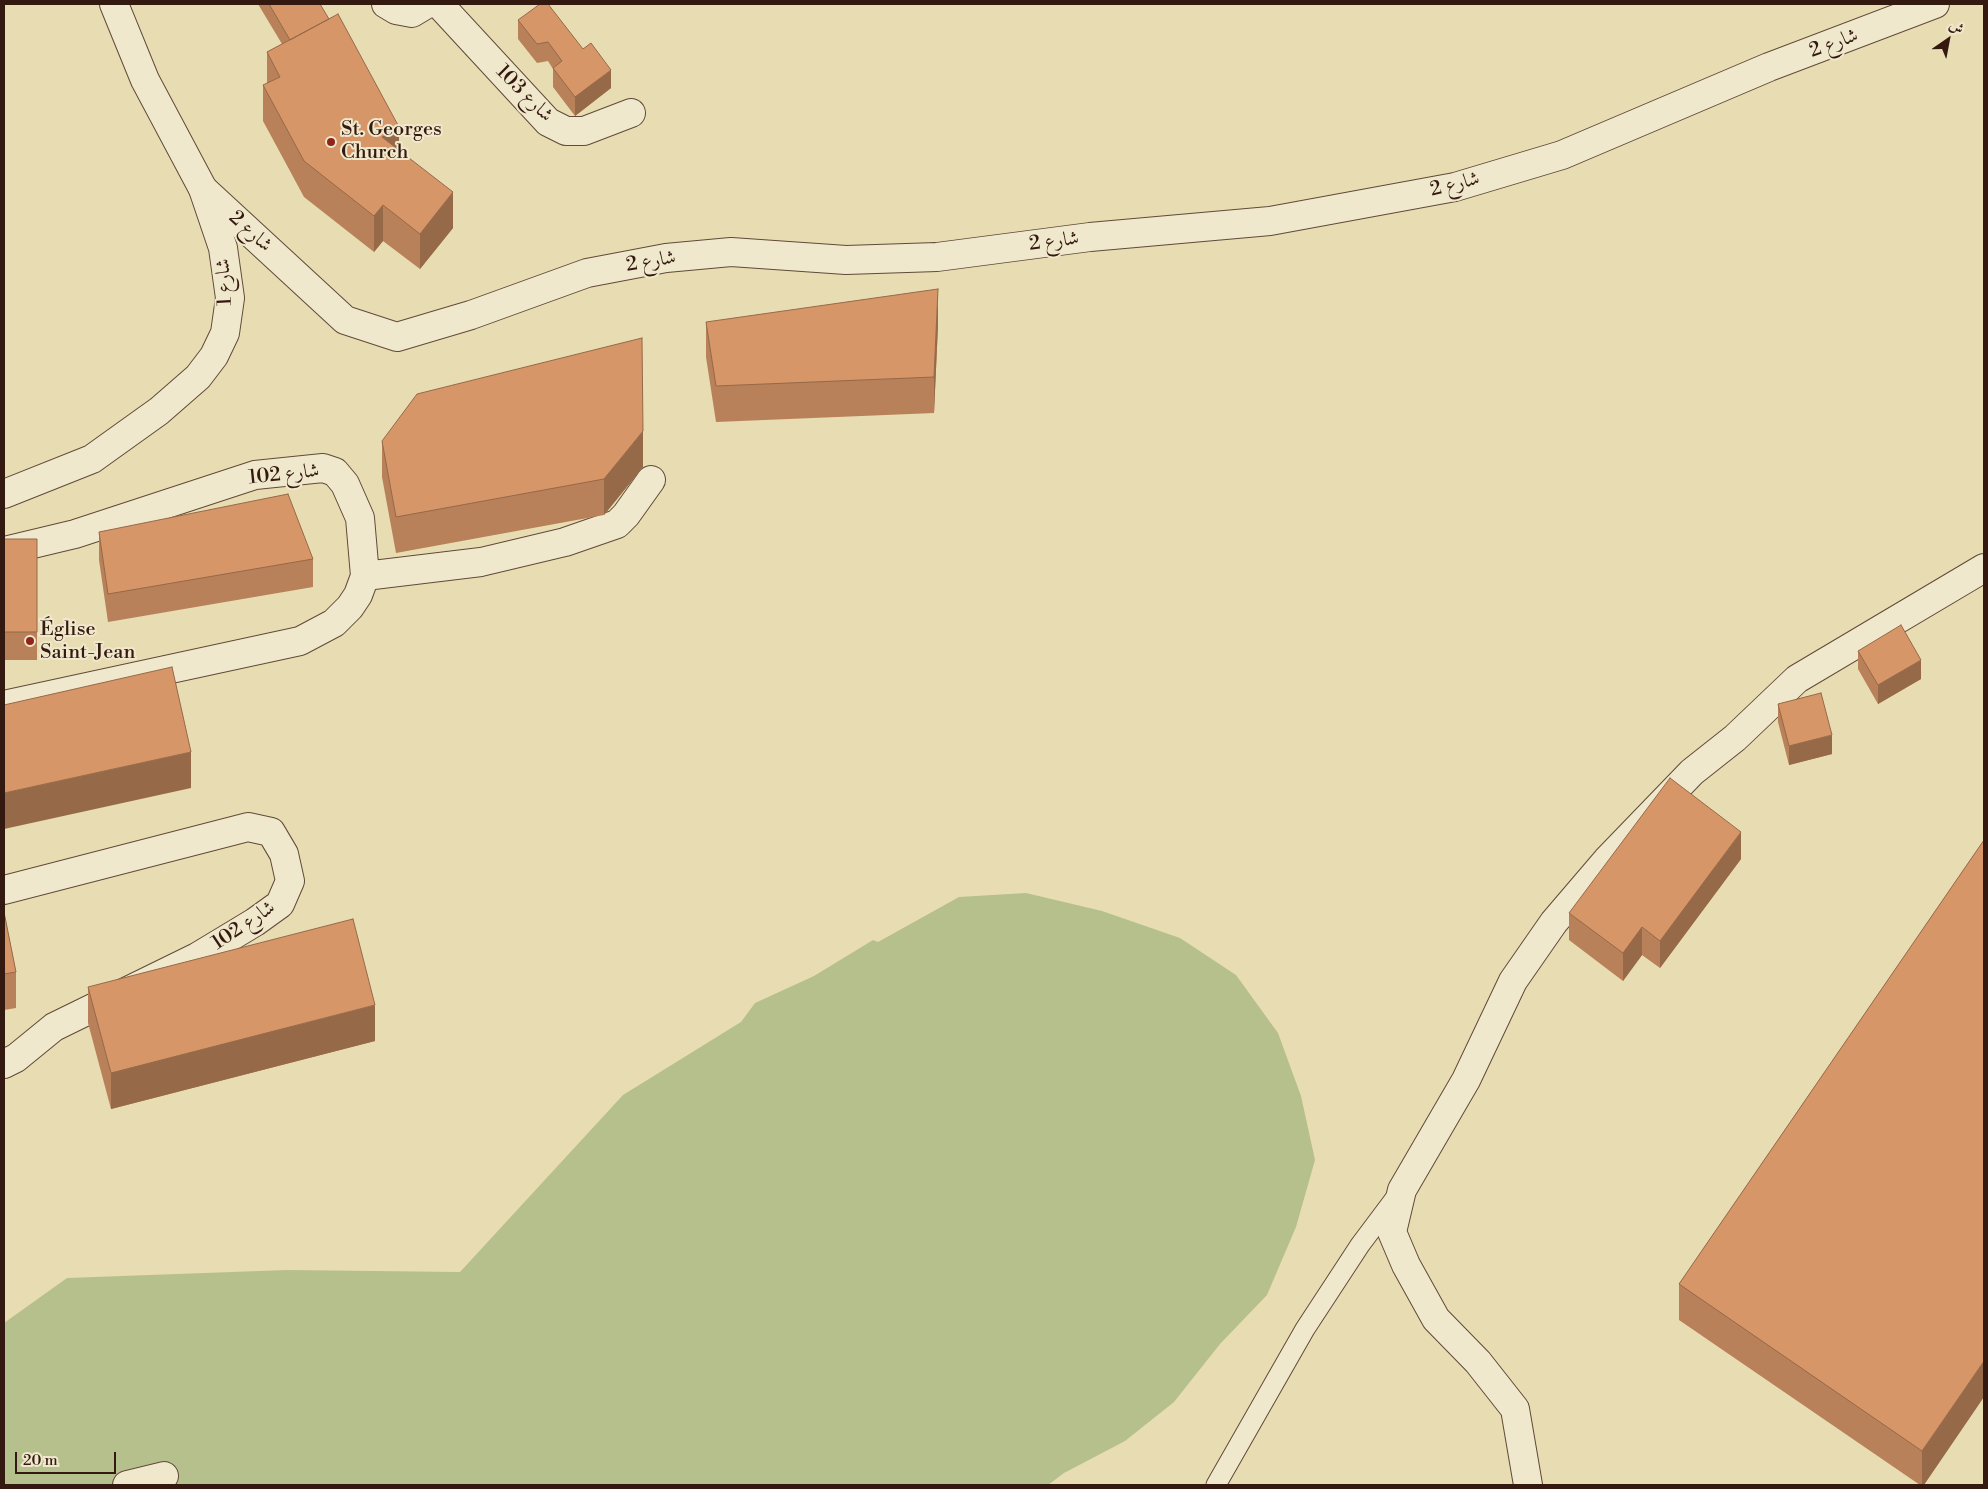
<!DOCTYPE html>
<meta charset="utf-8">
<style>
body{margin:0}
#map{position:relative;width:1988px;height:1489px;overflow:hidden;background:#e8dcb2;font-family:"Libre Bodoni",Amiri,serif}
canvas{display:block}
.frame{position:absolute;inset:0;border:5px solid #33190f;pointer-events:none}
.north{position:absolute;left:1923px;top:15px;width:50px;height:50px;-webkit-text-stroke:4px #f0e8cd;paint-order:stroke;rotate:33deg;font-size:14px;font-weight:700;line-height:20px;text-align:center;color:#33190f}
.north::after{content:'';display:block;margin:auto;width:18px;height:22px;background:#33190f;clip-path:polygon(50% 0,100% 100%,50% 72%,0 100%)}
.scale{position:absolute;left:15px;top:1452px;width:101px;height:22px;box-sizing:border-box;border:2px solid #33190f;border-top:0;padding-left:6px;font-size:15px;line-height:18px;white-space:nowrap;color:#33190f;-webkit-text-stroke:4px #f0e8cd;paint-order:stroke}
</style>
<div id="map">
<canvas width="1988" height="1489"></canvas>
<div class="frame"></div>
<div class="north">ش</div>
<div class="scale">20 m</div>
</div>
<script>
const ctx = document.querySelector('canvas').getContext('2d');
ctx.lineJoin = 'round';
function paint(path, color) { ctx.fillStyle = color; ctx.fill(path, 'evenodd'); }
const shape = rows => new Path2D(rows.map(r => 'M' + r).join(''));
function strokePath(path, color, width, dash) { ctx.strokeStyle = color; ctx.lineWidth = width; ctx.lineCap = dash ? 'butt' : 'round'; ctx.setLineDash(dash || []); ctx.stroke(path); }
function write(font, color, halo, rows, align = 'center') {
  ctx.font = font + ' "Libre Bodoni",Amiri,serif'; ctx.lineWidth = 4; ctx.setLineDash([]); ctx.textBaseline = 'middle'; ctx.strokeStyle = halo; ctx.fillStyle = color; for (const [text, x, y, turn = 0] of rows) {
    ctx.save(); ctx.translate(x, y); ctx.rotate((+turn || 0) * Math.PI / 180); ctx.textAlign = isNaN(turn) ? turn : align; if (halo) ctx.strokeText(text, 0, 0); ctx.fillText(text, 0, 0); ctx.restore();
  }
}
const green = shape([
 [1026,893,1102,911,1180,938,1236,975,1278,1033,1301,1096,1315,1160,1296,1227,1267,1295,1220,1344,1174,1402,1125,1441,1064,1473,1048,1485,4,1485,4,1323,67,1278,287,1270,460,1272,623,1095,741,1022,755,1003,814,976,873,940,878,942,959,897]
]);
const service = shape([
 [1216,1485,1305,1329,1360,1245,1396,1197]
]);
const minor = shape([
 [386,4,396,10,412,13,427,4],
 [439,4,548,122,566,131,584,131,631,113],
 [203,189,345,320,397,337,471,315,587,273,666,258,731,252,846,260,937,257,1090,237,1270,221,1455,187,1562,155,1769,67,1935,4],
 [4,551,75,534,255,475,323,468,335,472,345,484,360,518,365,576,358,595,350,607,334,623,300,641,4,705],
 [365,576,481,562,565,542,617,524,626,515,651,480],
 [4,890,248,827,271,832,284,854,290,881,280,904,255,922,197,957,54,1027,16,1058,4,1064],
 [127,1485,164,1476],
 [1528,1485,1515,1409,1478,1362,1436,1319,1406,1265,1392,1232,1402,1190,1466,1080,1513,981,1554,922,1607,860,1692,772,1735,738,1797,679,1984,568]
]);
const tertiary = shape([
 [4,494,92,459,159,411,198,377,214,356,225,333,230,298,223,248,203,189,145,80,114,4]
]);
const wall = shape([
 [258,4,320,4,399,150,453,228,420,269,383,241,374,252,304,197,263,121,263,85,267,84,267,52,282,44],
 [518,20,611,88,575,116,553,87,553,69,548,61,537,63,518,39],
 [706,322,938,325,934,413,716,422,706,357],
 [382,441,643,467,604,515,396,553,382,477],
 [99,532,313,559,313,587,108,622,99,560],
 [4,539,37,539,37,660,4,660],
 [1858,651,1921,679,1878,704,1858,669],
 [1778,704,1832,754,1789,765,1778,722],
 [1984,840,1924,1485,1920,1485,1679,1320,1679,1284],
 [1741,859,1660,968,1642,955,1623,981,1569,940,1569,913],
 [4,912,16,972,16,1008,4,1010],
 [88,987,375,1041,111,1109,88,1023]
]);
const shadedWall = shape([
 [611,70,611,88,575,116,575,97],
 [399,127,399,163,382,137],
 [453,192,453,228,420,269,420,234],
 [383,205,383,241,374,252,374,216],
 [938,289,938,325,934,413,934,377],
 [643,431,643,467,604,515,604,479],
 [1921,660,1921,679,1878,704,1878,685],
 [1832,735,1832,754,1789,765,1789,746],
 [191,752,191,788,4,829,4,793],
 [1741,832,1741,859,1660,968,1660,941],
 [1642,927,1642,955,1623,981,1623,953],
 [375,1005,375,1041,111,1109,111,1073],
 [1984,1361,1984,1397,1924,1485,1922,1485,1922,1451]
]);
const building = shape([
 [269,4,320,4,329,19,290,40,269,4],
 [540,4,548,4,583,49,591,43,611,70,575,97,553,68,562,61,548,42,537,44,518,20,540,4],
 [338,14,399,127,382,137,453,192,420,234,383,205,374,216,304,161,263,85,280,77,267,52,338,14],
 [938,289,934,377,716,386,706,322,938,289],
 [642,338,643,431,604,479,396,517,382,441,417,394,642,338],
 [288,494,313,559,108,594,99,532,288,494],
 [4,539,37,539,37,632,4,632,4,539],
 [1901,625,1921,660,1878,685,1858,651,1901,625],
 [172,667,191,752,4,793,4,705,172,667],
 [1821,693,1832,735,1789,746,1778,704,1821,693],
 [1670,778,1741,832,1660,941,1642,927,1623,953,1569,913,1670,778],
 [1984,840,1984,1361,1922,1451,1679,1284,1984,840],
 [4,912,16,972,4,974,4,912],
 [353,919,375,1005,111,1073,88,987,353,919]
]);
const markers = [
 [331,142,5,"#8f2418"],
 [30,641,5,"#8f2418"]
];
const streetNames = [
 ["شارع 2",1834,44,-20],
 ["شارع 103",524,94,45],
 ["شارع 2",1455,185,-14],
 ["شارع 2",250,232,42],
 ["شارع 2",1054,242,-7],
 ["شارع 2",651,262,-9],
 ["شارع 1",225,282,-93],
 ["شارع 102",284,475,-6],
 ["شارع 102",244,926,-34]
];
const poiNames = [
 ["St. Georges",341,130],
 ["Church",341,153],
 ["Église",40,630],
 ["Saint-Jean",40,653]
];
paint(green, '#b6c08c');
strokePath(service, '#604a38', 21);
strokePath(minor, '#604a38', 30);
strokePath(tertiary, '#604a38', 30);
strokePath(service, '#f0e8cd', 19);
strokePath(minor, '#f0e8cd', 28);
strokePath(tertiary, '#f0e8cd', 28);
paint(wall, '#b88159');
paint(shadedWall, '#966949');
paint(building, '#d69668');
strokePath(building, '#966949', 1);
for (const [x, y, r, color] of markers) { const dot = new Path2D(); dot.arc(x, y, r, 0, 2 * Math.PI); ctx.fillStyle = color; ctx.fill(dot); strokePath(dot, '#f0e8cd', 2); }
write('20px', '#33190f', '#f0e8cd', streetNames);
write('20px', '#33190f', '#f0e8cd', poiNames, 'left');
</script>
